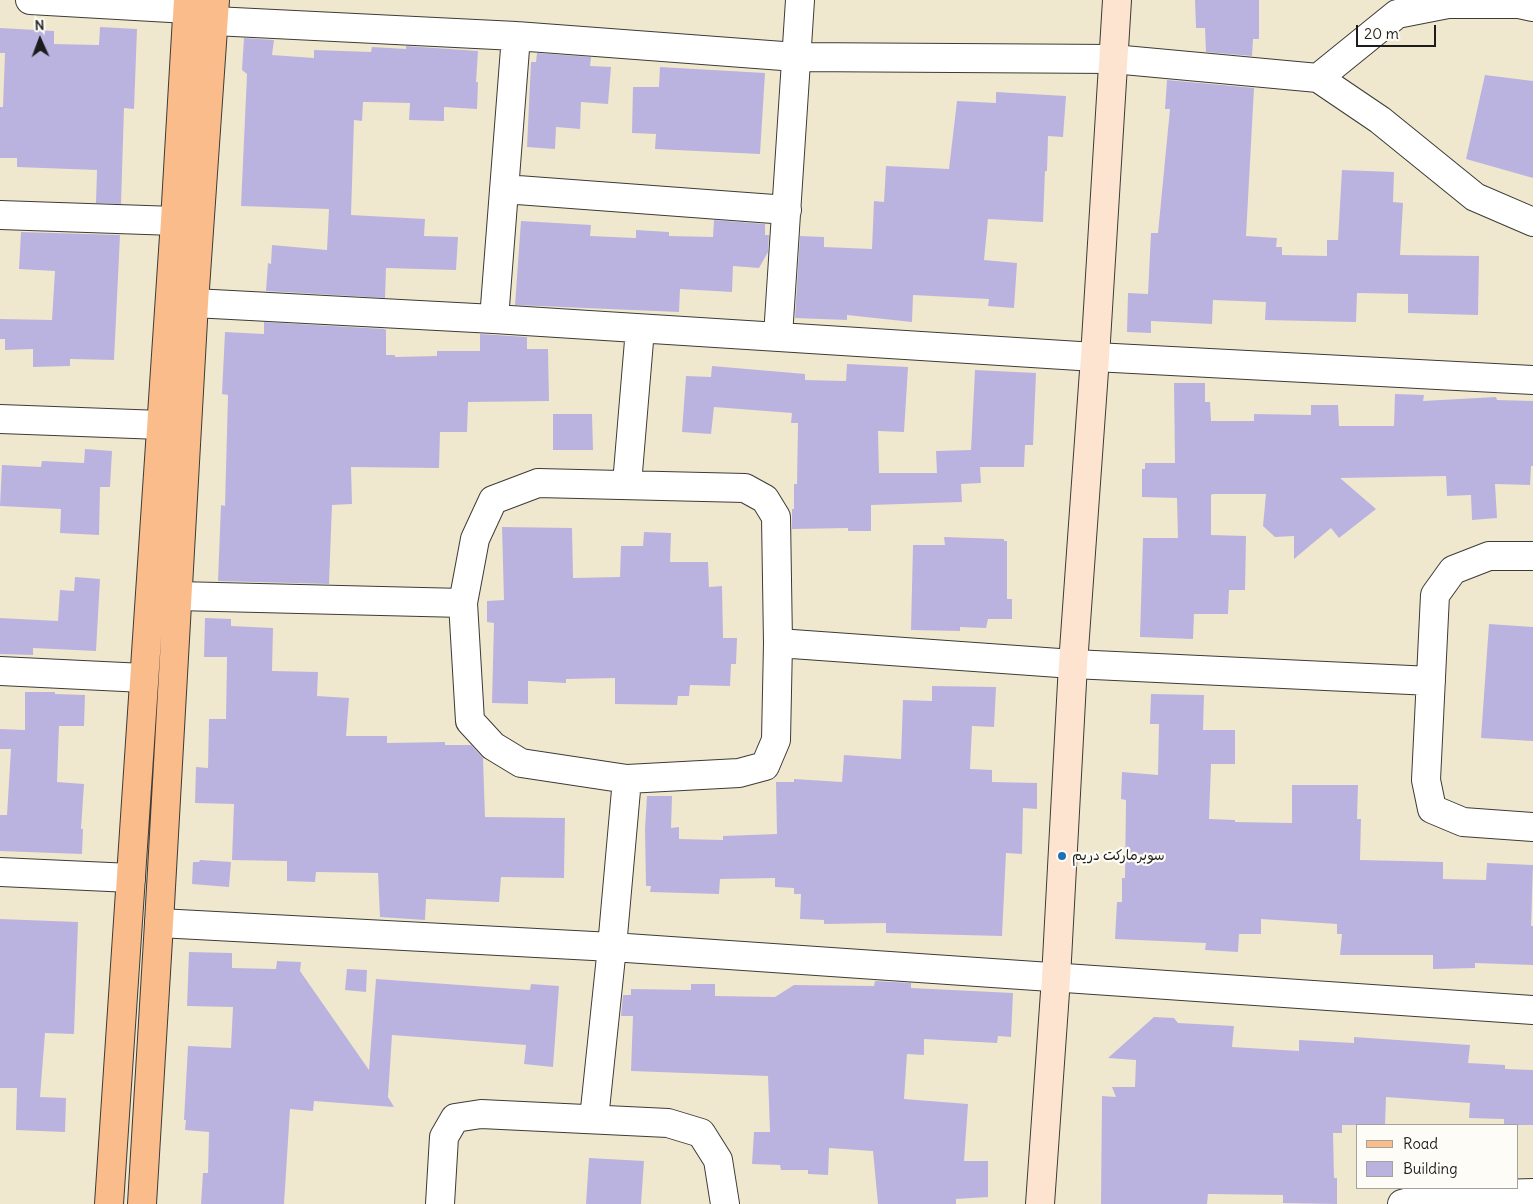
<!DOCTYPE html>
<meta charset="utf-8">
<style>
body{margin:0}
#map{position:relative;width:1533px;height:1204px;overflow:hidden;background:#f0e8ce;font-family:Delius,sans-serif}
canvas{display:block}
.legend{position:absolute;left:1356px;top:1124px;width:162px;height:65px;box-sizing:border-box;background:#fdfcf7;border:1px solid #a3a29f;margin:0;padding:6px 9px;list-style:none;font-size:15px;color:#1c1c1c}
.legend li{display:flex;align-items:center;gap:10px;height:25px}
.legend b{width:25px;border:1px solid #a3a29f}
.north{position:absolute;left:15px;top:15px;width:50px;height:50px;-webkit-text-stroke:4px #fdfcf7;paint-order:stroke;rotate:358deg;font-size:14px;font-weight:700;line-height:20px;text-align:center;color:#1c1c1c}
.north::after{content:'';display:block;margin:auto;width:18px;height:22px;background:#1c1c1c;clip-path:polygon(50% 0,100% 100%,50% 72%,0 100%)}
.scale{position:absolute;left:1356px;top:25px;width:80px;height:22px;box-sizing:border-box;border:2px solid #1c1c1c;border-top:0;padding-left:6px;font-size:15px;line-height:18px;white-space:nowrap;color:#1c1c1c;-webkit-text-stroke:4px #fdfcf7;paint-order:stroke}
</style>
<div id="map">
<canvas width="1533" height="1204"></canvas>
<ul class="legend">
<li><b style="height:6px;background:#fabc8b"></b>Road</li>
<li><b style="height:14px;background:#bbb3df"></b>Building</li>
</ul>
<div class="north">N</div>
<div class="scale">20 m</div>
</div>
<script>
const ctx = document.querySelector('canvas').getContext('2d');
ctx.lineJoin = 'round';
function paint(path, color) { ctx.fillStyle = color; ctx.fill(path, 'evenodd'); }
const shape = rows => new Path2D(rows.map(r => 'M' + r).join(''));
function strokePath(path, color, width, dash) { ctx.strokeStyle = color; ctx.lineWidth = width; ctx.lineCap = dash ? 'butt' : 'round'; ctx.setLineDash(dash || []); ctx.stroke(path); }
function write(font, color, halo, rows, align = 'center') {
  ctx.font = font + ' Delius,"Playpen Sans Arabic",sans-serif'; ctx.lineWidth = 4.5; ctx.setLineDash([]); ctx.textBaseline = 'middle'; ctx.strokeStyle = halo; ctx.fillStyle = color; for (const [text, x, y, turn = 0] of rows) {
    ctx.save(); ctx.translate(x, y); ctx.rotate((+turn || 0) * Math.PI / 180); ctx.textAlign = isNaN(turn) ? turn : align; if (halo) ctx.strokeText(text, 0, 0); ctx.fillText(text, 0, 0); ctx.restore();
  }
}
const building = shape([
 [1195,0,1259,0,1259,39,1253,39,1252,56,1206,52,1205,28,1196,28],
 [100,27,137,29,134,109,124,108,121,204,96,203,97,170,17,167,17,158,0,158,0,107,3,107,5,53,0,53,0,28,54,31,54,44,99,45],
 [244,38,274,40,272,55,314,58,314,50,371,52,372,47,406,49,406,46,478,51,476,82,478,82,477,109,444,107,444,121,409,120,410,103,366,102,363,102,362,121,354,120,351,215,425,219,424,236,458,237,456,270,386,268,385,298,266,291,268,263,271,264,272,245,327,250,329,209,241,206,247,74,242,70],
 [537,53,591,57,590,66,611,67,608,104,581,102,580,129,556,127,555,149,527,147,531,62,536,62],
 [660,67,765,73,760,154,655,149,656,134,632,133,633,87,659,87],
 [1485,75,1533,81,1533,178,1466,159],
 [1167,80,1254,88,1246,236,1277,238,1276,247,1282,247,1282,255,1327,256,1327,240,1338,240,1342,170,1394,172,1393,202,1403,203,1400,255,1479,256,1478,315,1408,313,1408,294,1357,293,1356,322,1265,320,1266,302,1213,300,1212,324,1151,321,1151,333,1127,332,1128,293,1148,294,1151,233,1158,233,1170,109,1165,109],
 [996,92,1066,96,1063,137,1048,136,1047,171,1045,171,1043,222,988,219,984,260,1017,263,1014,308,988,306,989,299,913,295,912,322,847,315,847,320,795,318,800,236,824,237,824,247,872,249,874,201,884,202,886,166,949,169,957,101,996,103],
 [714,220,765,224,765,235,769,235,768,252,759,268,733,266,732,292,680,289,679,312,515,305,521,221,591,225,590,236,636,238,636,230,669,232,669,236,713,237],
 [21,232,120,235,114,360,70,359,70,366,33,367,33,349,5,350,5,339,0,339,0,319,52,320,55,271,19,269],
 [264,322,384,329,386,330,386,355,395,355,395,357,437,356,437,351,480,351,480,334,527,337,527,349,548,349,549,401,468,402,467,432,440,432,439,468,351,467,352,504,332,505,329,584,218,581,221,505,225,506,228,395,222,394,225,332,264,334],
 [847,364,908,367,904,432,878,431,879,473,937,473,936,451,971,450,975,370,1036,373,1033,445,1025,445,1024,467,980,467,981,483,961,484,962,502,871,505,871,531,848,531,848,528,792,529,792,509,794,509,794,484,797,484,798,423,791,423,792,413,714,407,711,434,682,432,686,376,711,377,712,366,805,374,805,380,846,381],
 [1174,383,1205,383,1205,402,1210,402,1211,421,1254,421,1254,414,1311,415,1311,405,1338,405,1339,426,1394,426,1395,394,1424,395,1423,401,1496,397,1497,400,1533,401,1533,466,1531,466,1530,485,1495,484,1497,518,1472,520,1471,495,1447,496,1446,476,1340,478,1376,509,1339,538,1331,528,1294,559,1294,536,1275,537,1263,526,1266,494,1213,494,1211,495,1211,535,1246,536,1245,590,1229,590,1228,614,1194,614,1193,639,1140,637,1143,538,1178,538,1177,498,1142,497,1142,469,1145,469,1145,463,1175,463],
 [553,414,592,414,593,450,553,450],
 [85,449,112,451,110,487,100,487,99,535,60,533,61,509,0,506,2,465,41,467,42,461,84,463],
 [502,527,572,528,573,578,620,577,621,546,643,546,644,532,671,533,670,562,708,562,709,587,722,586,723,638,737,638,736,664,731,664,730,686,690,685,689,696,678,696,677,705,615,704,615,678,566,679,566,683,528,681,528,704,492,703,494,623,487,622,487,601,504,600],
 [944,537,1004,539,1004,541,1007,541,1007,599,1012,599,1012,619,988,619,986,628,960,627,960,631,911,630,913,545,945,545],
 [75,577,100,579,96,651,33,648,33,655,0,654,0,618,58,621,60,590,74,591],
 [205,618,231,619,231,626,273,628,272,671,318,672,317,696,349,698,346,736,387,736,387,743,445,742,445,745,471,745,483,758,485,817,565,818,564,878,501,877,499,902,426,899,425,920,380,917,378,873,316,872,315,882,287,881,287,861,232,860,234,804,195,803,196,767,208,768,209,719,226,719,227,657,204,657],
 [1489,624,1533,627,1533,741,1481,738],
 [932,686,996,687,994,727,972,726,970,769,992,770,992,782,1037,783,1037,809,1023,808,1022,854,1006,853,1002,936,886,933,886,923,824,924,824,920,800,919,801,894,794,894,794,888,775,887,775,878,720,879,719,894,650,892,651,886,646,886,645,829,647,796,672,796,671,828,679,827,679,839,723,840,723,836,777,834,776,782,794,782,794,779,842,782,844,755,901,759,903,700,932,701],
 [25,692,55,692,55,694,85,695,84,726,59,726,57,782,84,784,81,829,83,829,82,854,0,851,0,815,7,815,11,749,0,749,0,729,25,730],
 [1151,694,1204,695,1203,730,1235,730,1235,764,1211,764,1209,819,1235,820,1235,822,1292,823,1292,785,1358,785,1357,819,1361,819,1360,860,1443,862,1443,879,1486,880,1487,863,1533,865,1531,926,1533,926,1533,965,1475,963,1475,968,1433,969,1433,955,1340,955,1342,934,1337,934,1337,924,1261,919,1261,934,1239,934,1238,952,1205,950,1206,943,1115,939,1117,902,1122,902,1122,878,1125,878,1126,800,1121,799,1122,772,1158,775,1159,724,1150,724],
 [200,860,231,862,229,887,192,884,193,862,199,862],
 [0,919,78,922,74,1034,45,1033,40,1097,66,1098,65,1132,16,1130,17,1088,0,1088],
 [189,952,232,953,232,968,276,969,277,961,301,962,300,971,369,1070,376,979,530,990,531,984,559,986,553,1067,524,1064,526,1045,392,1035,388,1097,394,1107,314,1101,313,1111,290,1109,284,1204,201,1204,203,1173,208,1173,209,1132,185,1130,186,1120,184,1120,188,1046,231,1048,233,1007,187,1006],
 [347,969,367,970,366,992,345,990],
 [875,981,911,983,911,988,1013,993,1011,1037,998,1036,997,1043,924,1039,924,1055,907,1054,904,1099,968,1104,964,1161,988,1161,988,1197,956,1199,956,1204,878,1204,873,1151,829,1148,828,1175,808,1174,808,1170,781,1170,780,1165,752,1164,754,1132,770,1132,768,1076,631,1071,633,1016,621,1016,623,995,631,995,631,989,691,990,691,984,715,984,715,996,775,997,794,985,874,986],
 [1154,1017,1174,1018,1178,1023,1234,1026,1232,1047,1299,1051,1299,1040,1354,1043,1354,1037,1470,1045,1468,1063,1505,1065,1505,1069,1533,1070,1533,1125,1504,1125,1504,1119,1469,1118,1470,1103,1386,1097,1385,1125,1342,1125,1342,1133,1333,1133,1334,1178,1337,1178,1337,1204,1283,1203,1283,1195,1208,1194,1207,1204,1101,1204,1102,1096,1116,1097,1112,1087,1135,1087,1136,1060,1108,1058],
 [589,1158,644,1161,641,1204,586,1204]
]);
const street = shape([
 [30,0,188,9],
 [214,21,516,36,796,57,1113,59,1318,78,1380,120,1475,197,1533,222],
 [1318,78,1397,14,1448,4,1519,4,1533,7],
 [504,189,787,210],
 [0,215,175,221],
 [194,303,494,319,1095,357,1533,380],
 [494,319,516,36],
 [778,336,800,0],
 [0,419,161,425],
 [538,483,745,488,765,499,776,517,778,643,776,740,765,766,739,773,627,779,521,763,493,746,470,721,463,603,475,539,493,500,538,483],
 [627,484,640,329],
 [1533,556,1489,556,1453,570,1435,595,1426,780,1432,809,1463,822,1533,827],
 [177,596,463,603],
 [778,643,1073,664,1431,681],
 [0,671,144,678],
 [0,872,131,878],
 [159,923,612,947,1533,1010],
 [594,1119,612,947,627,779],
 [440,1204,444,1137,455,1118,481,1114,668,1123,701,1133,718,1160,725,1204],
 [1402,1204,1430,1196,1533,1193]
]);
const secondary = shape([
 [1040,1204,1056,978,1073,664,1095,357,1117,0]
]);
const primary = shape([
 [109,1204,175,221,188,0],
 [142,1204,159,923,194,303,215,0]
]);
const markers = [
 [1062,856,5,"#1f6fb2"]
];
const poiNames = [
 ["سوبرماركت دريم",1072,856]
];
paint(building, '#bbb3df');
strokePath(street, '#3c3b37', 30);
strokePath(secondary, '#3c3b37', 30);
strokePath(primary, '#3c3b37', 30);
strokePath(street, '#fff', 28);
strokePath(secondary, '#fde4d1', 28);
strokePath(primary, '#fabc8b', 28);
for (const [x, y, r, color] of markers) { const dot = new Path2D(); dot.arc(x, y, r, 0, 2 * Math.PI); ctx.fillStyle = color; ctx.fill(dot); strokePath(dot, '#fdfcf7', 2); }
write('14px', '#1c1c1c', '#fdfcf7', poiNames, 'left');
</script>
